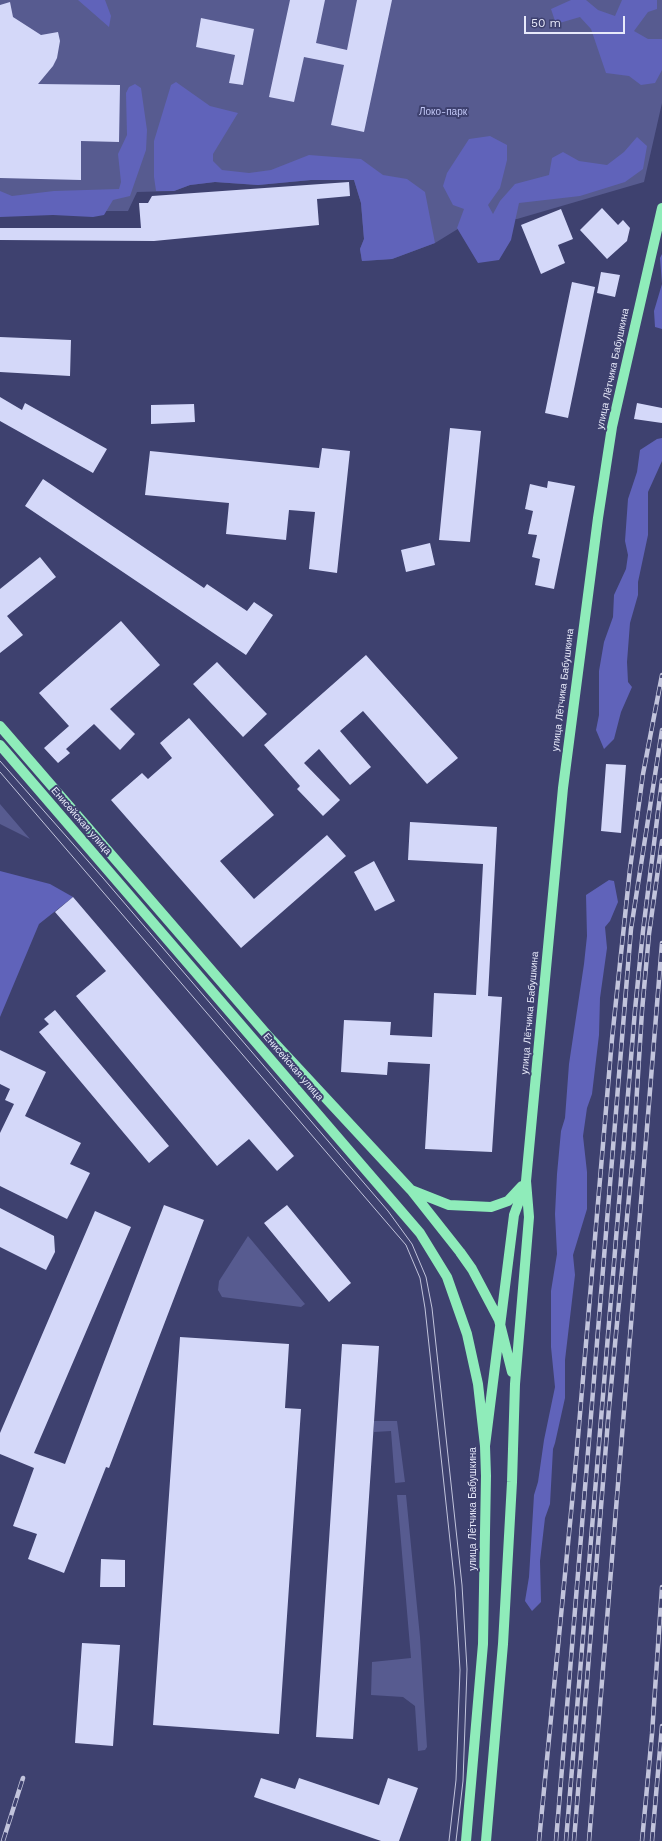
<!DOCTYPE html>
<meta charset="utf-8">
<style>
body{margin:0}
#map{position:relative;width:662px;height:1841px;overflow:hidden;background:#3e416f;font-family:"Work Sans",sans-serif}
canvas{display:block}
.scale{position:absolute;left:524px;top:16px;width:101px;height:18px;box-sizing:border-box;border:2px solid #e7e9fa;border-top:0;padding-left:5px;font-size:12px;line-height:14px;white-space:nowrap;color:#e7e9fa;-webkit-text-stroke:3px #3e416f;paint-order:stroke}
</style>
<div id="map">
<canvas width="662" height="1841"></canvas>
<div class="scale">50 m</div>
</div>
<script>
const ctx = document.querySelector('canvas').getContext('2d');
ctx.lineJoin = 'round';
function paint(path, color) { ctx.fillStyle = color; ctx.fill(path, 'evenodd'); }
const shape = rows => new Path2D(rows.map(r => 'M' + r).join(''));
function strokePath(path, color, width, dash) { ctx.strokeStyle = color; ctx.lineWidth = width; ctx.lineCap = dash ? 'butt' : 'round'; ctx.setLineDash(dash || []); ctx.stroke(path); }
function write(font, color, halo, rows, align = 'center') {
  ctx.font = font + ' "Work Sans",sans-serif'; ctx.lineWidth = 4; ctx.setLineDash([]); ctx.textBaseline = 'middle'; ctx.strokeStyle = halo; ctx.fillStyle = color; for (const [text, x, y, turn = 0] of rows) {
    ctx.save(); ctx.translate(x, y); ctx.rotate((+turn || 0) * Math.PI / 180); ctx.textAlign = isNaN(turn) ? turn : align; if (halo) ctx.strokeText(text, 0, 0); ctx.fillText(text, 0, 0); ctx.restore();
  }
}
const green = shape([
 [0,0,662,0,662,103,644,182,517,219,474,219,435,243,392,259,362,261,360,249,364,239,361,203,354,180,311,180,258,185,215,182,190,185,174,191,137,192,128,211,0,211],
 [0,804,30,839,0,824],
 [248,1236,305,1304,301,1307,222,1297,218,1290,219,1281],
 [374,1421,397,1421,405,1482,395,1483,391,1431,374,1432],
 [397,1495,406,1495,420,1637,427,1747,425,1750,418,1751,415,1706,403,1697,371,1695,372,1662,411,1658]
]);
const forest = shape([
 [78,0,105,0,111,16,109,27],
 [571,0,586,0,598,10,615,16,622,0,657,0,657,9,648,12,634,31,648,39,662,39,662,70,655,83,641,85,629,76,606,73,591,29,580,17,556,24,551,9],
 [176,82,210,106,238,113,213,154,213,161,222,170,249,173,271,170,309,155,361,159,383,175,407,179,425,192,435,243,392,259,362,261,360,249,364,239,361,203,354,180,311,180,258,185,215,182,190,185,174,191,156,191,154,177,154,141,171,85],
 [135,84,141,88,147,130,146,150,130,196,113,200,104,215,93,217,53,215,0,217,0,191,12,196,54,191,119,189,121,182,118,154,127,135,126,93,129,87],
 [490,136,507,145,507,160,500,188,488,205,493,214,500,201,515,184,549,175,552,158,563,152,579,161,607,165,624,152,637,137,647,146,643,169,625,182,580,196,519,203,511,240,499,260,478,263,457,228,464,209,453,205,443,186,447,173,469,139],
 [662,254,662,329,655,327,654,311,662,284,660,258],
 [662,438,662,461,648,492,648,535,638,582,638,595,630,623,627,662,628,682,632,687,621,712,614,739,604,749,596,730,599,715,599,671,604,642,613,617,614,595,626,569,628,555,625,541,628,499,637,472,640,450,657,439],
 [0,871,50,884,73,897,39,924,0,1017],
 [609,880,614,881,618,902,610,921,605,927,607,948,600,998,599,1035,592,1094,587,1108,583,1136,587,1172,587,1209,573,1255,575,1275,565,1360,565,1398,555,1443,553,1449,550,1504,545,1518,540,1561,541,1602,532,1611,525,1601,529,1577,534,1495,538,1482,544,1440,555,1387,551,1347,551,1291,557,1254,555,1214,557,1174,561,1131,565,1118,569,1064,584,964,587,936,586,895]
]);
const building = shape([
 [290,0,325,0,316,43,347,50,357,0,392,0,364,132,331,125,344,65,304,57,294,102,269,97],
 [10,2,13,17,41,35,58,32,60,41,57,58,53,66,38,84,120,85,119,142,81,141,81,180,0,178,0,5],
 [201,18,254,29,243,85,229,83,235,55,196,47],
 [349,182,350,196,317,199,319,225,154,241,0,240,0,228,141,228,139,203,148,203,152,196],
 [602,208,618,225,623,220,630,228,627,241,607,259,580,230],
 [561,209,573,239,558,245,565,263,541,274,521,225],
 [601,272,620,275,615,297,597,293],
 [572,282,595,287,568,418,545,413],
 [0,337,71,340,70,376,0,372],
 [0,397,22,410,25,403,107,449,93,473,0,421],
 [637,403,662,408,662,423,634,419],
 [194,404,195,422,151,424,151,405],
 [450,428,481,431,470,542,439,540],
 [322,448,350,451,337,573,309,569,315,512,289,510,286,540,226,534,229,503,145,495,150,451,319,468],
 [43,479,204,588,207,584,247,611,254,602,273,615,246,655,25,506],
 [548,481,575,486,554,589,535,585,540,559,532,557,537,535,528,534,533,511,525,509,530,484,547,488],
 [430,543,435,565,406,572,401,550],
 [40,557,56,577,7,616,23,635,0,653,0,589],
 [121,621,160,665,110,709,135,734,120,750,94,724,66,749,70,753,58,763,44,748,69,726,39,693],
 [366,655,458,758,427,784,363,711,340,731,371,767,350,785,319,749,304,763,340,800,323,816,297,789,300,786,264,745],
 [217,662,267,714,243,737,193,684],
 [189,718,274,815,220,861,254,899,327,835,346,856,241,948,111,800,142,773,148,779,172,758,160,743],
 [606,764,626,765,621,833,601,831],
 [410,822,497,827,488,996,502,997,492,1152,425,1149,430,1064,388,1062,387,1075,341,1072,344,1020,391,1022,390,1035,432,1037,434,993,476,995,483,864,408,860],
 [374,861,395,901,375,911,354,872],
 [73,897,294,1156,277,1171,249,1139,217,1166,76,996,106,971,55,912],
 [55,1010,169,1146,149,1163,39,1032,49,1024,44,1019],
 [0,1050,46,1072,25,1116,81,1143,70,1164,90,1173,67,1219,0,1186,0,1133,14,1104,5,1100,10,1089,0,1084],
 [164,1205,204,1220,109,1468,106,1467,64,1573,28,1559,37,1534,13,1526,34,1468,0,1454,0,1433,95,1211,131,1227,34,1453,65,1464],
 [287,1205,351,1283,329,1302,264,1223],
 [0,1208,54,1236,55,1252,46,1270,0,1247],
 [180,1337,289,1344,285,1408,301,1409,279,1734,153,1725],
 [342,1344,379,1346,353,1739,316,1737],
 [101,1559,125,1560,125,1587,100,1587],
 [82,1643,120,1645,113,1746,75,1743],
 [261,1778,295,1789,299,1778,379,1805,388,1778,418,1788,399,1841,381,1841,254,1797]
]);
const major = shape([
 [0,726,269,1037,411,1190,460,1252,472,1269,499,1320,512,1372],
 [0,745,420,1233,447,1277,467,1334,478,1384,485,1446],
 [411,1190,449,1205,491,1207,508,1201,522,1186],
 [466,1841,483,1644,486,1476,485,1446,514,1215,525,1185],
 [486,1841,503,1644,512,1482,515,1384,529,1217,526,1181,563,788,598,518,612,427,662,208]
]);
const tram = shape([
 [0,761,103,878,388,1211,412,1244,426,1277,432,1308,462,1585,467,1669,463,1781,456,1841],
 [0,772,406,1245,420,1278,425,1308,455,1587,460,1670,456,1780,449,1841]
]);
const rail = shape([
 [3,1841,23,1778],
 [539,1841,575,1472,612,1039,630,869,643,774,662,675],
 [556,1841,631,929,662,730],
 [566,1841,635,1010,643,931,662,780],
 [574,1841,609,1408,633,1154,642,1011,649,934,662,841],
 [589,1841,662,943],
 [642,1841,652,1734,662,1587],
 [652,1841,662,1726]
]);
const parkNames = [
 ["Локо-парк",443,112]
];
const streetNames = [
 ["улица Лётчика Бабушкина",613,369,-78],
 ["улица Лётчика Бабушкина",563,690,-83],
 ["Енисейская улица",81,821,49],
 ["улица Лётчика Бабушкина",530,1013,-85],
 ["Енисейская улица",293,1067,49],
 ["улица Лётчика Бабушкина",473,1509,-90]
];
paint(green, '#575b90');
paint(forest, '#6063ba');
paint(building, '#d4d8f9');
strokePath(major, '#8fecba', 10);
strokePath(tram, '#c2c4dc', 1);
strokePath(rail, '#c2c4dc', 4.5);
strokePath(rail, '#3e416f', 3, [9]);
write('10px', '#c1c6f5', '#3e416f', parkNames);
write('10px', '#e7e9fa', '#3e416f', streetNames);
</script>
